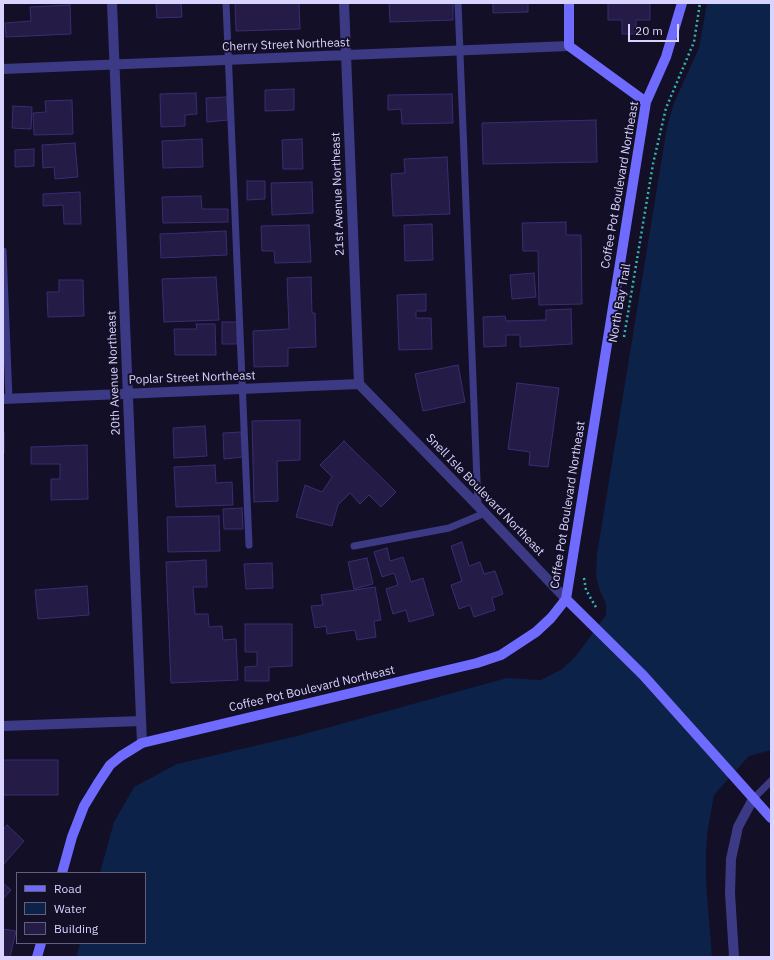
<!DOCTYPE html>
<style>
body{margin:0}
#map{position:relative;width:774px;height:960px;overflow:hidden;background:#130f26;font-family:"IBM Plex Sans",sans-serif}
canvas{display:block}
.frame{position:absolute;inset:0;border:4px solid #d9d4ff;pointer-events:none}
.legend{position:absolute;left:16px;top:872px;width:130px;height:72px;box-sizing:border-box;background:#130f26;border:1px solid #625e7d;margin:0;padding:5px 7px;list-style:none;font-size:12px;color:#d9d4ff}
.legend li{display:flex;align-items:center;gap:8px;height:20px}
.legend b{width:20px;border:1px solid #625e7d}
.scale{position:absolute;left:628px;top:24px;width:51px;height:18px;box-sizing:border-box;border:2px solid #d9d4ff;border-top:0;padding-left:5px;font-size:12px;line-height:14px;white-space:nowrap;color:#d9d4ff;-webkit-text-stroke:3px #130f26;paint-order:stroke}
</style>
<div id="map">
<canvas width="774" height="960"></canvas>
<div class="frame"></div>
<ul class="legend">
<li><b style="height:5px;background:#6f6bff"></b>Road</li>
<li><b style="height:11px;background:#0c2248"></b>Water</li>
<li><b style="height:11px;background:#241b47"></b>Building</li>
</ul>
<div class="scale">20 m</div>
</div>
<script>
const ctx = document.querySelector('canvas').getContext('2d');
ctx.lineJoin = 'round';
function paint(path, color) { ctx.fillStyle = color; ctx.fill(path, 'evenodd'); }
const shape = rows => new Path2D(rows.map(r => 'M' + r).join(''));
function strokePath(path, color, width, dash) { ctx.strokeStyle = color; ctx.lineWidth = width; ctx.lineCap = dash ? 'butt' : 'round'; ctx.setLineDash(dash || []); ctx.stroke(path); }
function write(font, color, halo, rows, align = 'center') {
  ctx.font = font + ' "IBM Plex Sans",sans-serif'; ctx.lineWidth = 4; ctx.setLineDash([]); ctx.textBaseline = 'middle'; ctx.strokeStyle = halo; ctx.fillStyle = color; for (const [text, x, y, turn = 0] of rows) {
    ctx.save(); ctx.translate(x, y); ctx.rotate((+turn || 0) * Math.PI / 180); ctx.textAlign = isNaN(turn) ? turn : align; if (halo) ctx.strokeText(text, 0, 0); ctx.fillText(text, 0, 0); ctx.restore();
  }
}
const water = shape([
 [707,3,771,3,771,750,749,756,714,795,707,835,706,853,706,883,712,957,76,957,80,943,145,943,145,873,100,873,114,822,134,787,177,764,297,736,507,678,541,680,562,669,576,656,606,615,606,603,600,591,596,576,597,554,667,127,674,103,699,48]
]);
const building = shape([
 [156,3,181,3,182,17,157,18,156,3],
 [235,3,299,3,300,29,236,31,235,3],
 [389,3,453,3,453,20,390,22,389,3],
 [493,3,528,3,528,12,493,13,493,3],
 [608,3,650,3,650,20,636,20,636,34,622,34,622,20,608,20,608,3],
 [70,5,71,34,6,37,5,23,31,21,30,7,70,5],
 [294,89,294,110,265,111,265,90,294,89],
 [196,93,197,114,185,115,185,126,161,127,160,94,196,93],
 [452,94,453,123,402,124,401,109,388,110,388,95,452,94],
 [227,97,228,120,207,122,206,98,227,97],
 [72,100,73,134,34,135,33,113,46,112,45,101,72,100],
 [13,106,32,107,31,129,12,128,13,106],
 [596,120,597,162,483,164,482,123,596,120],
 [202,139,203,167,163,168,162,141,202,139],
 [302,139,303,169,283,169,282,140,302,139],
 [75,143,78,177,55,179,54,167,43,168,42,145,75,143],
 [34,149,34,166,15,167,15,150,34,149],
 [447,157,450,214,393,216,391,174,405,173,404,159,447,157],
 [247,181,265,181,265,199,247,200,247,181],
 [312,182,313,213,272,215,271,183,312,182],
 [80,192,81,224,64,224,63,205,43,206,43,194,80,192],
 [201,196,202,209,228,209,228,222,163,223,162,197,201,196],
 [566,222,566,235,581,235,582,304,539,305,538,251,523,251,522,223,566,222],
 [432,224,433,260,405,261,404,225,432,224],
 [309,225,311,262,275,263,274,251,262,251,261,226,309,225],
 [226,231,227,255,161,258,160,234,226,231],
 [534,273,536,297,512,299,510,275,534,273],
 [216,277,219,320,164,322,162,279,216,277],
 [311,277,312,313,315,313,316,347,288,348,288,366,254,367,253,331,289,329,287,278,311,277],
 [59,280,83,280,84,316,48,317,47,292,59,292,59,280],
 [426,294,426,311,416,311,416,318,431,318,432,349,399,350,397,295,426,294],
 [571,309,572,344,520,347,520,335,506,335,506,346,484,347,483,317,505,316,506,321,546,320,546,310,571,309],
 [222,322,237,322,237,344,222,344,222,322],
 [196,324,215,324,216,355,175,355,174,329,197,329,196,324],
 [458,365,465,402,423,411,415,374,458,365],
 [517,383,559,388,548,467,529,465,530,452,508,449,517,383],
 [300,420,300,460,277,461,278,501,254,502,252,421,300,420],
 [205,426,207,456,174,458,173,428,205,426],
 [3,432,4,432,4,453,3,453,3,432],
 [241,432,243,457,224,459,223,433,241,432],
 [344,441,396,492,381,507,369,495,360,504,350,493,338,505,332,526,296,517,305,485,322,492,332,477,320,465,344,441],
 [87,445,88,499,51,500,51,479,60,479,60,464,31,464,31,447,87,445],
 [215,465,216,483,232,482,233,505,176,507,174,467,215,465],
 [242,508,243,529,224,529,223,509,242,508],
 [219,516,220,551,168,552,167,517,219,516],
 [462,542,469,566,480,562,484,574,495,571,503,594,492,598,495,610,474,617,470,605,459,609,451,585,462,581,451,546,462,542],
 [387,548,390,561,403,557,411,582,423,578,434,615,409,622,406,610,393,614,386,589,398,585,394,573,382,577,374,552,387,548],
 [367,558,373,584,354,589,348,562,367,558],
 [206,560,207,587,193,587,195,614,208,614,209,627,222,626,223,640,236,639,238,680,171,683,166,562,206,560],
 [272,563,273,588,246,589,244,564,272,563],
 [87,586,89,615,38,619,35,590,87,586],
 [375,587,381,620,374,621,376,637,357,640,355,630,327,634,326,626,315,628,311,606,323,605,321,595,375,587],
 [245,624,292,624,292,666,269,667,269,681,245,681,245,667,257,666,257,652,245,652,245,624],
 [3,760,58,760,58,795,3,795,3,760],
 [7,825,24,841,3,865,3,830,7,825],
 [3,883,11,890,3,899,3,883],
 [3,929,16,931,10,957,3,957,3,929]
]);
const path = shape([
 [624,337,653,164,666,108,694,42,700,3],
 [584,578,586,590,597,609]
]);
const lane = shape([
 [226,3,249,545],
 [458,3,478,506],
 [3,251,9,399],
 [354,546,449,528,485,513],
 [753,799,771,781]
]);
const street = shape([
 [112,3,142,743],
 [344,3,359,384],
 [3,69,569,46],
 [359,384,478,506,566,599],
 [3,399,359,384],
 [3,726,141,721],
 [734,957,730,893,731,859,738,827,753,799]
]);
const secondary = shape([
 [569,3,569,46,646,102],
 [566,599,643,675,771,818],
 [62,873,72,837,84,806,98,783,110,765,121,756,142,743,477,663,501,655,536,632,551,618,566,599,646,102,666,57,682,3],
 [37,957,41,943]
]);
const streetNames = [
 ["Cherry Street Northeast",286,45,-2],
 ["Coffee Pot Boulevard Northeast",620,185,-80],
 ["21st Avenue Northeast",338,194,-92],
 ["North Bay Trail",620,303,-80],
 ["20th Avenue Northeast",114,373,-92],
 ["Poplar Street Northeast",192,378,-2],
 ["Snell Isle Boulevard Northeast",485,495,46],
 ["Coffee Pot Boulevard Northeast",568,505,-81],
 ["Coffee Pot Boulevard Northeast",312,689,-13]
];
paint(water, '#0c2248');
paint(building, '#241b47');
strokePath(building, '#3b2d73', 1);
strokePath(path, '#2fb8b0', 2.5, [2, 3]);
strokePath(lane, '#3d3a85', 7);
strokePath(street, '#3d3a85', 10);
strokePath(secondary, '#6f6bff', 10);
write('12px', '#d9d4ff', '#130f26', streetNames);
</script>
